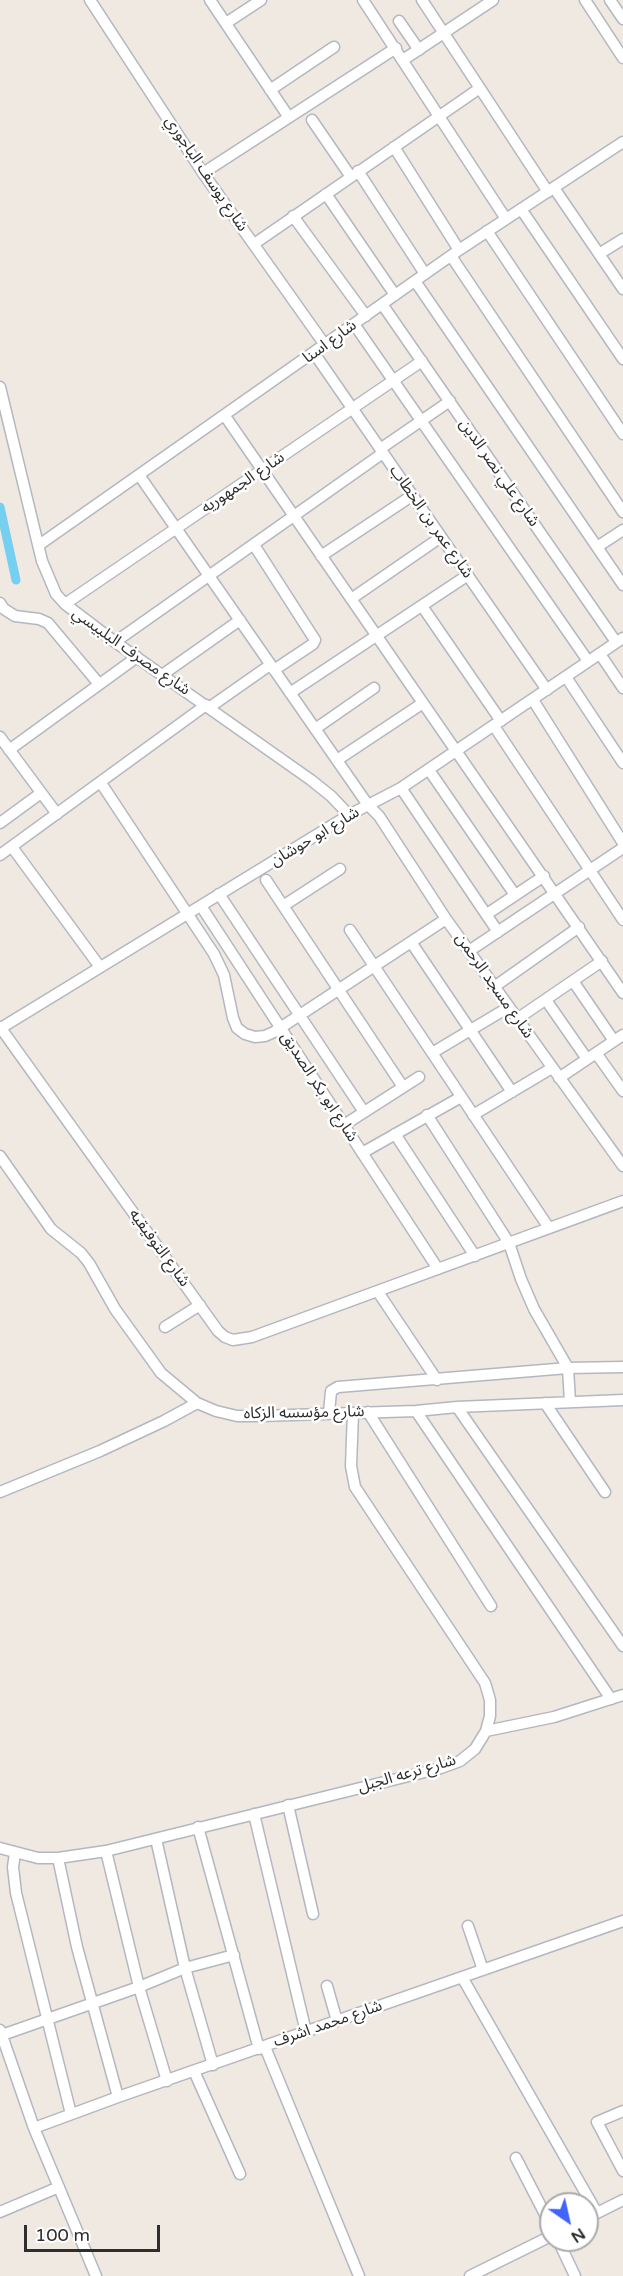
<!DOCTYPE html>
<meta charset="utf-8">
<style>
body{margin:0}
#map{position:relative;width:623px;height:2276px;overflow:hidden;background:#efe9e1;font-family:"Varela Round",sans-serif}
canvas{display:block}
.north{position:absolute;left:539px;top:2192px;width:60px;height:60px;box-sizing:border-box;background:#fff;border:2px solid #ababab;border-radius:50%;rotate:146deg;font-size:16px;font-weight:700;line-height:24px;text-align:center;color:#2e2e2e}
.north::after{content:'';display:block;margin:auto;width:21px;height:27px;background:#4264fb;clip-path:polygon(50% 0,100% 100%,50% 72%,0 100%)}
.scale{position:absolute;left:24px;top:2225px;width:136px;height:27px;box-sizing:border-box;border:3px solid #2e2e2e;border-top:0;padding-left:8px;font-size:18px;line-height:21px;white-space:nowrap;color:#2e2e2e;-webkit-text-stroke:4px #fff;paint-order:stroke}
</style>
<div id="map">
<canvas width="623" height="2276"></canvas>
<div class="north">N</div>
<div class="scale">100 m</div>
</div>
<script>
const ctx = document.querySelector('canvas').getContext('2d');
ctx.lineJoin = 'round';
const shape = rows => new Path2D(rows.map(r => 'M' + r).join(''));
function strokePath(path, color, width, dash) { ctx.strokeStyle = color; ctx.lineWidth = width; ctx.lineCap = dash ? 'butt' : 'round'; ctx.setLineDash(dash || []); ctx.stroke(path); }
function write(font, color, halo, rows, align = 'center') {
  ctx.font = font + ' "Varela Round","Noto Sans Arabic",sans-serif'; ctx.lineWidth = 5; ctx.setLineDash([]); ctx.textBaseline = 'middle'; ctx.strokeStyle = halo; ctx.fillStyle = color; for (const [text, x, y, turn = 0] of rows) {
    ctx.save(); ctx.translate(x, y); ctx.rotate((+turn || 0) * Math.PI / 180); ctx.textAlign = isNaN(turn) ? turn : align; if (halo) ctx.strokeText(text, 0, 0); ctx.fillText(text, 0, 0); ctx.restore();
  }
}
const canal = shape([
 [0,507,16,580]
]);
const minor = shape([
 [90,0,203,173,325,345],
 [210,0,288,116],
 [363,0,506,219],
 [422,0,548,192],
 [585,0,623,58],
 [610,0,623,19],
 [399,21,419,50],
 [226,23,261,0],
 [403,60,493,0],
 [270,90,334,47],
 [312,120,351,177],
 [394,147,459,250],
 [358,171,425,274],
 [203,173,396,48],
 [554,188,623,289],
 [326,194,395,295],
 [521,209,623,359],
 [293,216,366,316],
 [487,231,623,434],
 [254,244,480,88],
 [599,254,623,239],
 [451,256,623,512],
 [415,281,623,585],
 [382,304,616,642],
 [354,324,588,661],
 [314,353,547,690],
 [0,387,42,561,56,594,65,604,115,642,311,780,331,796,349,815],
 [225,416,623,993],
 [380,449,450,401],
 [139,475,368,805,379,816,446,919,623,1166],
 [39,545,459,250,623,142],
 [254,545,315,640,313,644,274,670],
 [597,547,623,530],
 [321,556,413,495],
 [351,599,441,537],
 [0,603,4,609,15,616,39,619,48,623,99,684],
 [65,604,422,361],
 [422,606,501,721],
 [115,642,383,453],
 [600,654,623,688],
 [162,675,240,620],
 [566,677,623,763],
 [290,693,468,575],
 [533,700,623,843],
 [210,707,270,665],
 [494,726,623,920],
 [315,729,374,688],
 [0,737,57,814],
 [9,750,137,657],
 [337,760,423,703],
 [429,770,515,895],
 [101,783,214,954,224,975,233,1018,237,1028,245,1034,255,1037,265,1036,274,1032,446,919],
 [401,788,498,932],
 [0,823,41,793],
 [12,847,100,967],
 [0,855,206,705],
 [266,880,403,1087],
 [219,894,364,1112],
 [201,906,438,1269],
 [283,906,340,869],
 [487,914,544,876],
 [350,930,549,1228],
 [411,942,512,1092],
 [469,951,623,848],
 [573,981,614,1041],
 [494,987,579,927],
 [546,1000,587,1059],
 [517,1019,602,961],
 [0,1027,218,1331,225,1337,233,1340,252,1337,623,1201],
 [1,1028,349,815,401,788,623,638],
 [432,1053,509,1007],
 [596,1053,623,1091],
 [559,1078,623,1035],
 [427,1115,509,1243,521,1279,534,1309,568,1368,570,1402],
 [473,1115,552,1068],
 [344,1125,419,1077],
 [395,1134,475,1256],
 [362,1153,461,1097],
 [0,1156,51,1229,81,1253,89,1263,115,1309,161,1373,197,1403,216,1411,237,1416,260,1416,416,1411,457,1407,623,1400],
 [378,1292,437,1380],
 [165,1327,200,1305],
 [545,1403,605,1492],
 [457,1407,623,1646],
 [416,1411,611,1699],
 [368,1412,491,1606],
 [329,1413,331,1391,338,1387,568,1368,623,1367],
 [0,1492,100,1451,164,1421,197,1403],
 [486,1731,554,1717,623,1695],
 [288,1805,313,1914],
 [254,1814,306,2032],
 [198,1827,259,2049],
 [156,1839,185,1968,213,2065],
 [0,1848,38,1858,58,1858,106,1851,441,1768,460,1761,475,1749,486,1731,490,1716,490,1700,485,1683,355,1487,351,1466,353,1413],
 [106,1851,139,1987,167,2081],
 [15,1853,13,1867,16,1893,71,2114],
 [58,1858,77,1947,118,2097],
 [468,1926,483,1970],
 [462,1977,597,2213],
 [327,1986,337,2021],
 [0,2030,34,2128,96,2276],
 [2,2035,139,1987,185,1968,234,1955],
 [265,2047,359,2276],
 [194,2071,240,2174],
 [623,2111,597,2122,623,2171],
 [34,2128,118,2097,623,1921],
 [516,2158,551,2226],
 [0,2212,59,2187],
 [587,2218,623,2200],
 [558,2240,575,2276],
 [470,2276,551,2236]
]);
const streetNames = [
 ["شارع يوسف الباجوري",206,174,56],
 ["شارع اسنا",330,342,-36],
 ["شارع علي نصر الدين",499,473,55],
 ["شارع الجمهوريه",243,483,-34],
 ["شارع عمر بن الخطاب",431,522,55],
 ["شارع مصرف البلبيسي",131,652,35],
 ["شارع ابو حوشان",315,837,-31],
 ["شارع مسجد الرحمن",494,986,55],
 ["شارع ابو بكر الصديق",319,1087,57],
 ["شارع التوفيقيه",159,1248,54],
 ["شارع مؤسسه الزكاه",304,1413,-1],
 ["شارع ترعه الجبل",407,1774,-16],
 ["شارع محمد اشرف",328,2024,-19]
];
strokePath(canal, '#75cff0', 9);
strokePath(minor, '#b4b7c1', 13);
strokePath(minor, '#fff', 10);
write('16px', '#2e2e2e', '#fff', streetNames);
</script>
